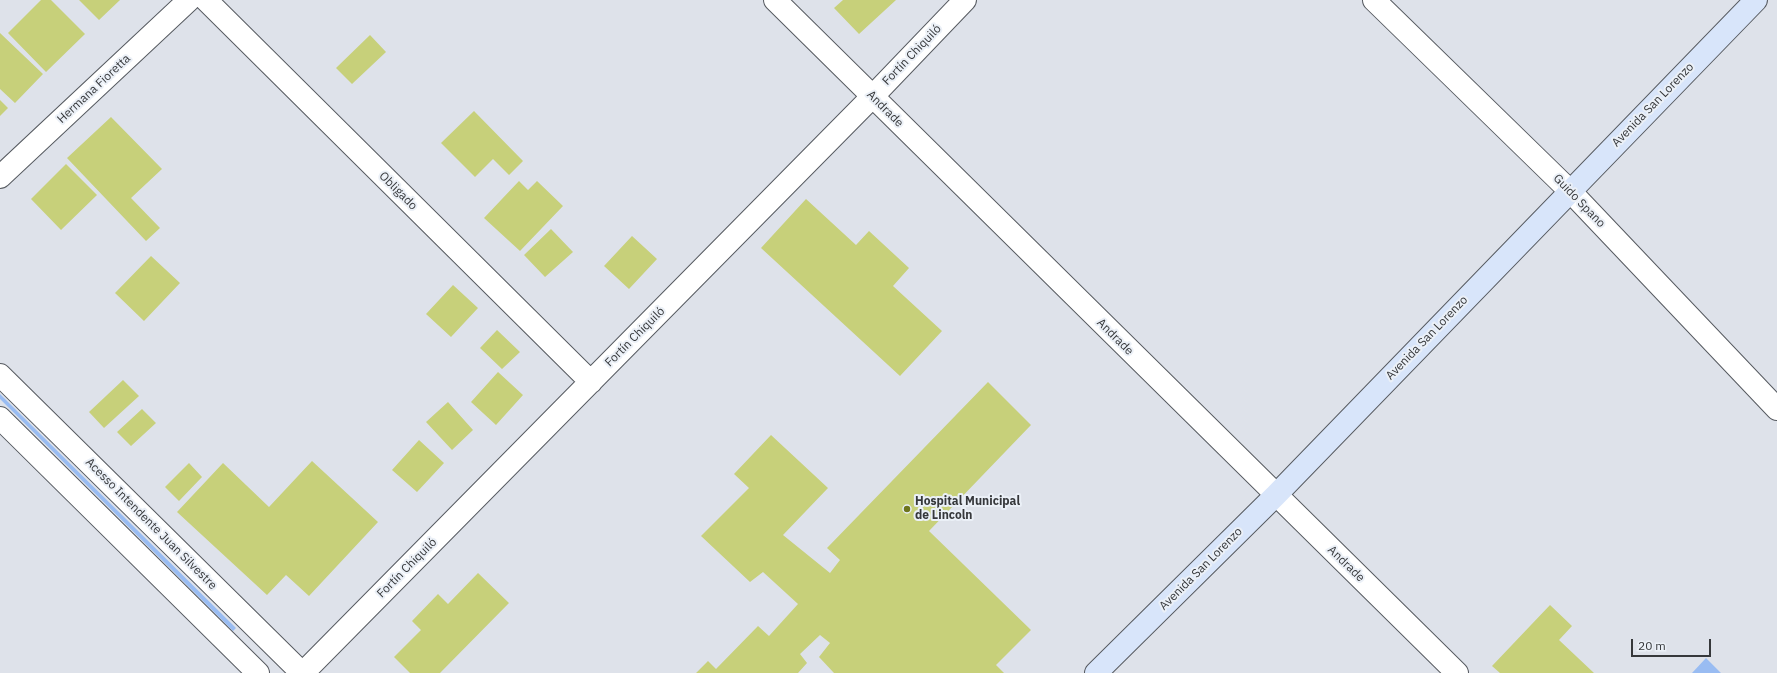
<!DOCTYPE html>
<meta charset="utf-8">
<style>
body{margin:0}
#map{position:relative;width:1777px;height:673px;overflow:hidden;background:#dee2ea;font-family:"IBM Plex Sans",sans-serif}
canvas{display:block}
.scale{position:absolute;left:1631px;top:639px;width:80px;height:18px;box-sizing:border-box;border:2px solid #36383b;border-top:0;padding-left:5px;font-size:12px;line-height:14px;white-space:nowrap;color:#36383b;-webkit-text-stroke:3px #ebf0f7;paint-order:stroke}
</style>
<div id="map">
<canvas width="1777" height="673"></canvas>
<div class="scale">20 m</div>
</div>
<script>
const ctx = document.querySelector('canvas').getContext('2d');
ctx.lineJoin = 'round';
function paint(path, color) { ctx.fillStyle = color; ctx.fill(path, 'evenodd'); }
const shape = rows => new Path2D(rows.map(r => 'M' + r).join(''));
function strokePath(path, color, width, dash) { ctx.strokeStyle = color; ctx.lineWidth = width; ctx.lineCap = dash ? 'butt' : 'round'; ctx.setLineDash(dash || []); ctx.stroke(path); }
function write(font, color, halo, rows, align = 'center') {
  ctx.font = font + ' "IBM Plex Sans",sans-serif'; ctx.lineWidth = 4; ctx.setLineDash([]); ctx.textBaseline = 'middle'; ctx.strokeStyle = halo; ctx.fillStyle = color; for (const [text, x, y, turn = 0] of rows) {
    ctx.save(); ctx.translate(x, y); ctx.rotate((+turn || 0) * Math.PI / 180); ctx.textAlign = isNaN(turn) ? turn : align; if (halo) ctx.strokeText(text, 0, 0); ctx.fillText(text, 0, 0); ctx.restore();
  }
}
const green = shape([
 [0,394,236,628,233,631,0,399],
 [1706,658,1721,673,1692,673]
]);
const building = shape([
 [41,0,51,0,85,34,46,72,8,33],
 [79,0,120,0,99,20],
 [843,0,896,0,859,34,834,8],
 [0,33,43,74,15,103,0,89],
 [370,35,386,52,352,84,336,68],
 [0,100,8,108,0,116],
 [474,111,523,161,509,175,493,159,475,177,441,143],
 [111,117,162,169,131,198,160,228,146,241,67,158],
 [66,164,97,195,61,230,31,199],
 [519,181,528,190,537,181,563,206,520,251,484,218],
 [806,199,856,245,869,231,909,268,893,286,942,331,900,376,761,248],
 [551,229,573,252,545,277,524,255],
 [632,236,657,259,629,289,604,266],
 [151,256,180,283,144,321,115,293],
 [453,285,478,308,451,337,426,314],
 [497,330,520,352,502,369,480,348],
 [498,372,523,395,496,425,471,402],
 [123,380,139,396,104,428,89,412],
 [988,382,1031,425,929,531,1031,630,996,665,1004,673,834,673,819,657,830,643,820,635,800,654,807,663,798,673,696,673,708,661,716,669,758,626,769,636,798,604,763,572,750,582,701,536,749,488,734,474,771,435,828,488,783,535,830,573,840,560,827,548],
 [448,402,473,430,452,450,426,422],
 [142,409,156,423,131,446,117,432],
 [419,440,444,463,417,492,392,470],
 [312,461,378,522,309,596,286,575,267,595,177,512,223,463,269,507],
 [189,463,202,477,179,501,165,487],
 [478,573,509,603,440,673,410,673,394,657,421,630,412,621,438,594,448,604],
 [1550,605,1572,626,1559,640,1594,673,1500,673,1492,666]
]);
const minor = shape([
 [206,0,591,382],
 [775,0,1457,673],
 [1374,0,1570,191,1777,409],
 [0,177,189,0],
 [303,673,872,97,965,0]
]);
const tertiary = shape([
 [0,375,302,673],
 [0,418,258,673]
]);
const secondary = shape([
 [1096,673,1276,495,1756,0]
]);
const markers = [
 [907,509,4,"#6e751d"]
];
const streetNames = [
 ["Fortín Chiquiló",912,55,-46],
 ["Hermana Fioretta",94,89,-43],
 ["Avenida San Lorenzo",1653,105,-46],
 ["Andrade",885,109,45],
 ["Obligado",398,191,45],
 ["Guido Spano",1579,201,46],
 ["Fortín Chiquiló",635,337,-45],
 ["Andrade",1115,337,45],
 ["Avenida San Lorenzo",1427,338,-46],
 ["Acesso Intendente Juan Silvestre",151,524,45],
 ["Andrade",1346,564,44],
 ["Fortín Chiquiló",407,568,-45],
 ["Avenida San Lorenzo",1201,569,-45]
];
const poiNames = [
 ["Hospital Municipal",915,502],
 ["de Lincoln",915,516]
];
paint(green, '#99bcf2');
paint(building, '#c7d07a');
strokePath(minor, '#565a60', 24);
strokePath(tertiary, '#565a60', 24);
strokePath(secondary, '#565a60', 24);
strokePath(minor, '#fff', 22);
strokePath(tertiary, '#fff', 22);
strokePath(secondary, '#d8e5fa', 22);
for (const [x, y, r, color] of markers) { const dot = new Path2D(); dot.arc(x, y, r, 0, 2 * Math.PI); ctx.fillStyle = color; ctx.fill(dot); strokePath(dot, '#ebf0f7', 1.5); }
write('12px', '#36383b', '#ebf0f7', streetNames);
write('bold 12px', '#36383b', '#ebf0f7', poiNames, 'left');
</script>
